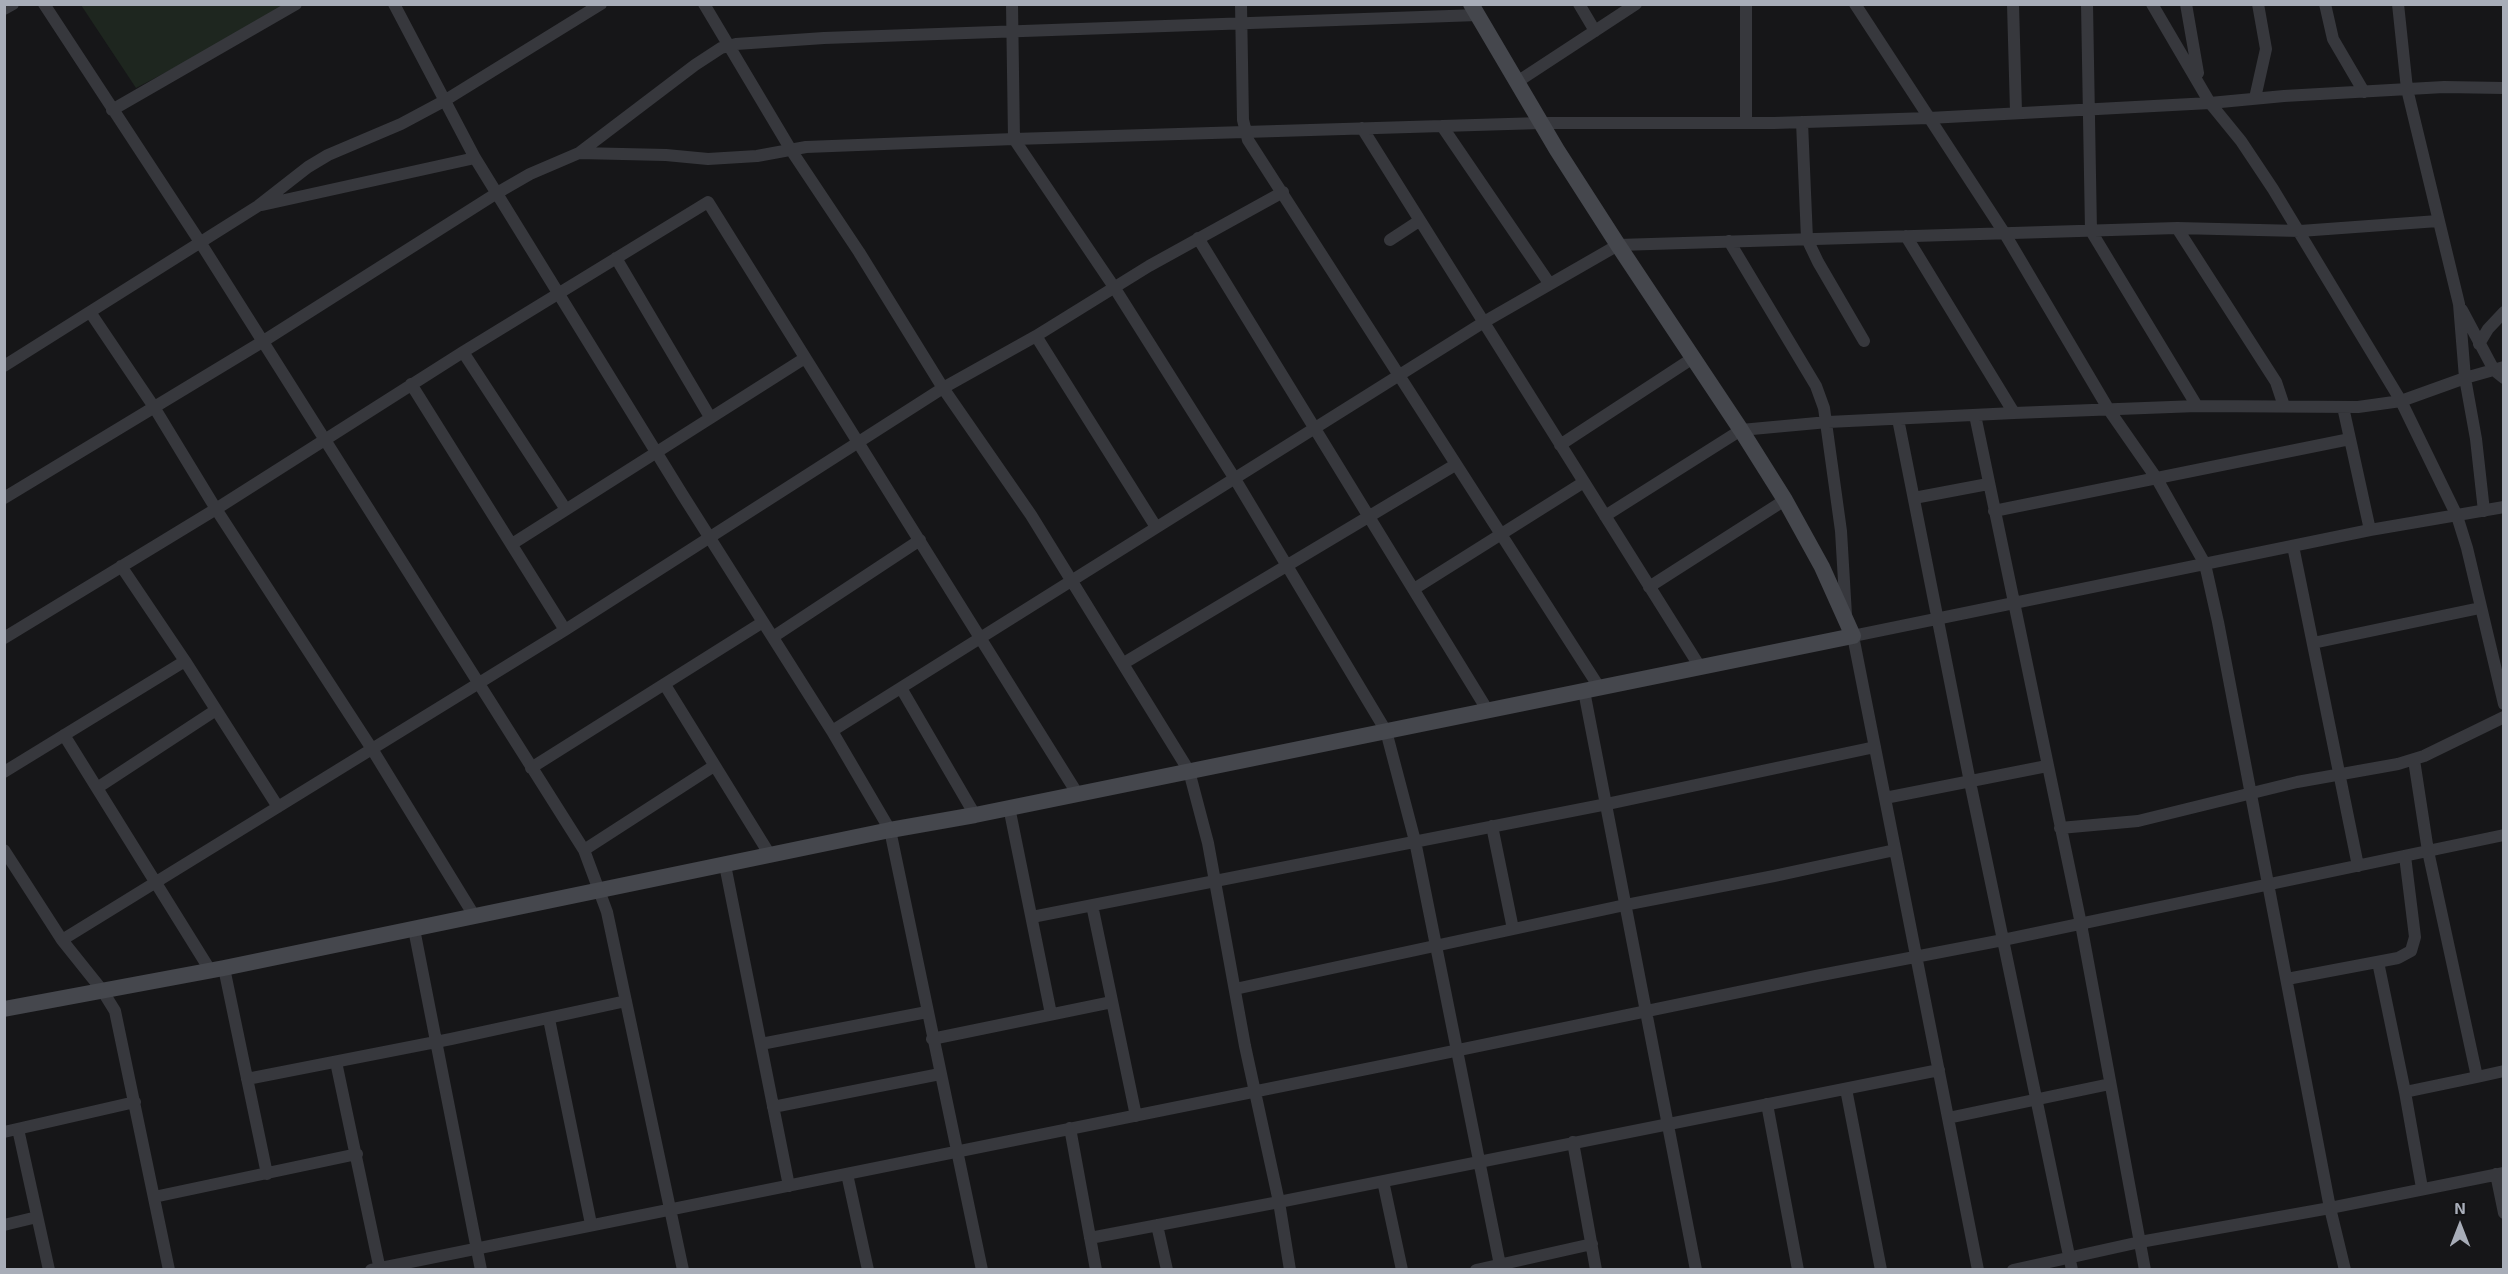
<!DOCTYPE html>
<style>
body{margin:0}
#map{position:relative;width:2508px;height:1274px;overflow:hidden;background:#161618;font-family:"Exo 2",sans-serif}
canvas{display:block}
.frame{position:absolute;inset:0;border:6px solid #a8adb8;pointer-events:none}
.north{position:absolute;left:2430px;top:1196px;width:60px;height:60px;-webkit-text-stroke:4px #111113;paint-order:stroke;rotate:0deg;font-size:16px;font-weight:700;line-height:24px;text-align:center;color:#a8adb8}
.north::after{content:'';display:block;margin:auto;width:21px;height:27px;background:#a8adb8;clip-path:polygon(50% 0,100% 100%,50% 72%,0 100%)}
</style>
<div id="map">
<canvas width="2508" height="1274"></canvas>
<div class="frame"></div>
<div class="north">N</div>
</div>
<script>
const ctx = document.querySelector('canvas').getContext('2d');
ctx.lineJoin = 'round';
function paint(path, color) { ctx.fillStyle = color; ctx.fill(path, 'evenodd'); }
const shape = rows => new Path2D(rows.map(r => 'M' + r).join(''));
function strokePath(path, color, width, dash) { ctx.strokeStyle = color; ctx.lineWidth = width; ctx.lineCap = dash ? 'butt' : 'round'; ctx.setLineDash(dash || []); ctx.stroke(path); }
const green = shape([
 [81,5,294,5,136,88]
]);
const street = shape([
 [44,4,200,242,584,850,607,912,683,1270],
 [394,4,475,158,682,494,832,731,890,830,982,1270],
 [704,4,791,150,859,252,943,388,1031,515,1189,771,1208,843,1245,1046,1279,1202,1290,1270],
 [1012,4,1014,139,1114,287,1235,479,1386,731,1415,841,1500,1265],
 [1241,4,1243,120,1248,140,1599,687],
 [1579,4,1595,31],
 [1746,4,1746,123],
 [1855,4,2005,234,2109,410,2157,479,2205,564,2218,622,2330,1208,2345,1270],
 [2013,4,2016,112],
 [2087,4,2091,231,2197,406],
 [2186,4,2198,73],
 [2325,4,2333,39,2364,92],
 [4,9,13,4],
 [1517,82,1636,4],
 [2255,98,2266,49,2258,4],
 [2210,103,2241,141,2273,189,2401,401,2457,516,2467,548,2504,704],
 [2210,103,2284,96,2444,87,2504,88],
 [112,110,296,4],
 [1802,122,1807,239,1818,262,1864,341],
 [1442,126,1549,283],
 [1362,128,1700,667],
 [579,153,695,65,721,48,736,44,824,38,1478,15],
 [262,205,475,158],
 [2177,228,2276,382,2284,406],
 [1906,236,2014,413],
 [1198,238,1488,711],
 [1390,240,1419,221],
 [1729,241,1816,386,1824,408,1841,531,1846,615],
 [616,258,710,417],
 [2462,310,2494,370,2504,378],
 [90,312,154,407,216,509,372,749,475,917],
 [1036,336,1156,527],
 [2479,344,2488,329,2504,312],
 [463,352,565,508],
 [4,366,258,206,308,167,328,155,401,124,444,101,601,4],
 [411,384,565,630],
 [2343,407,2370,530],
 [1975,415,2081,924,2145,1270],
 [1898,419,1970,782,2072,1270],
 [1560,445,1693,358],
 [4,498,262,342,497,193,530,174,579,153,666,155,708,159,757,156,806,147,1014,139,1541,123,1774,123,1929,118,2210,103,2152,4],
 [1914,498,1988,484],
 [1994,511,2350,439],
 [2484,511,2476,439,2465,378,2504,367],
 [1605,516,1741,430,1828,422,2014,413,2197,406,2358,407,2401,401,2465,378,2459,304,2407,89,2398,4],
 [512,544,805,358],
 [2293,546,2358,866],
 [121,566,185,661,278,807],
 [1649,587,1785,500],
 [1414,589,1584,482],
 [773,637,920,540],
 [4,638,216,509,463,352,708,202,1077,793],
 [2313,643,2480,608],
 [1124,663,1455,465],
 [665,685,770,855],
 [901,688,975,815],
 [1584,691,1696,1270],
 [832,731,1484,322,1618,245,2177,228,2300,231,2438,221],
 [64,735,210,970],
 [2414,760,2428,851,2477,1077,2504,1071],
 [531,768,763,622],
 [4,772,185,661],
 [97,788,216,710],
 [1885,798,2047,766],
 [1009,807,1051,1014],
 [1492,826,1513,929],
 [2060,828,2138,821,2297,782,2398,764,2424,756,2504,717],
 [4,850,62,940,102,990,115,1011,169,1270],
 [584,850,714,766],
 [725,865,789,1186],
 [1092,905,1136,1116],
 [1032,917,1607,804,1875,747],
 [414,929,481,1270],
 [62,940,565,630,943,388,1036,336,1149,266,1283,192],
 [2378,962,2405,1092,2477,1077],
 [224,968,267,1174],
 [2287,979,2398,958,2411,951,2415,937,2405,856],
 [1235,989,1625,905,1774,876,1895,850],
 [549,1019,591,1224],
 [932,1039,1112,1002],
 [761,1044,927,1012],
 [336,1062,380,1270],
 [247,1079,451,1039,626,1001],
 [1846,1089,1881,1270],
 [2405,1092,2422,1188],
 [1767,1104,1798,1270],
 [773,1107,940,1074],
 [1948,1118,2110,1084],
 [1070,1128,1096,1270],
 [18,1129,49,1270],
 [4,1132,135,1102],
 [1573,1142,1596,1270],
 [847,1174,868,1270],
 [2496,1174,2504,1213],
 [1383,1181,1402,1270],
 [154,1197,357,1154],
 [4,1225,37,1217],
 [1157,1225,1167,1270],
 [1090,1238,1279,1202,1939,1070],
 [371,1270,1401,1062,1816,976,2003,940,2504,835],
 [1476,1270,1592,1244],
 [1978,1270,1853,636,2370,530,2504,507],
 [2013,1270,2140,1242,2330,1208,2504,1173]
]);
const secondary = shape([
 [4,1009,224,968,890,830,975,815,1853,636,1822,567,1785,500,1741,430,1618,245,1557,150,1471,4]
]);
paint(green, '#1e261f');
strokePath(street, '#37383d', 12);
strokePath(secondary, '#45474d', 16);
</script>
